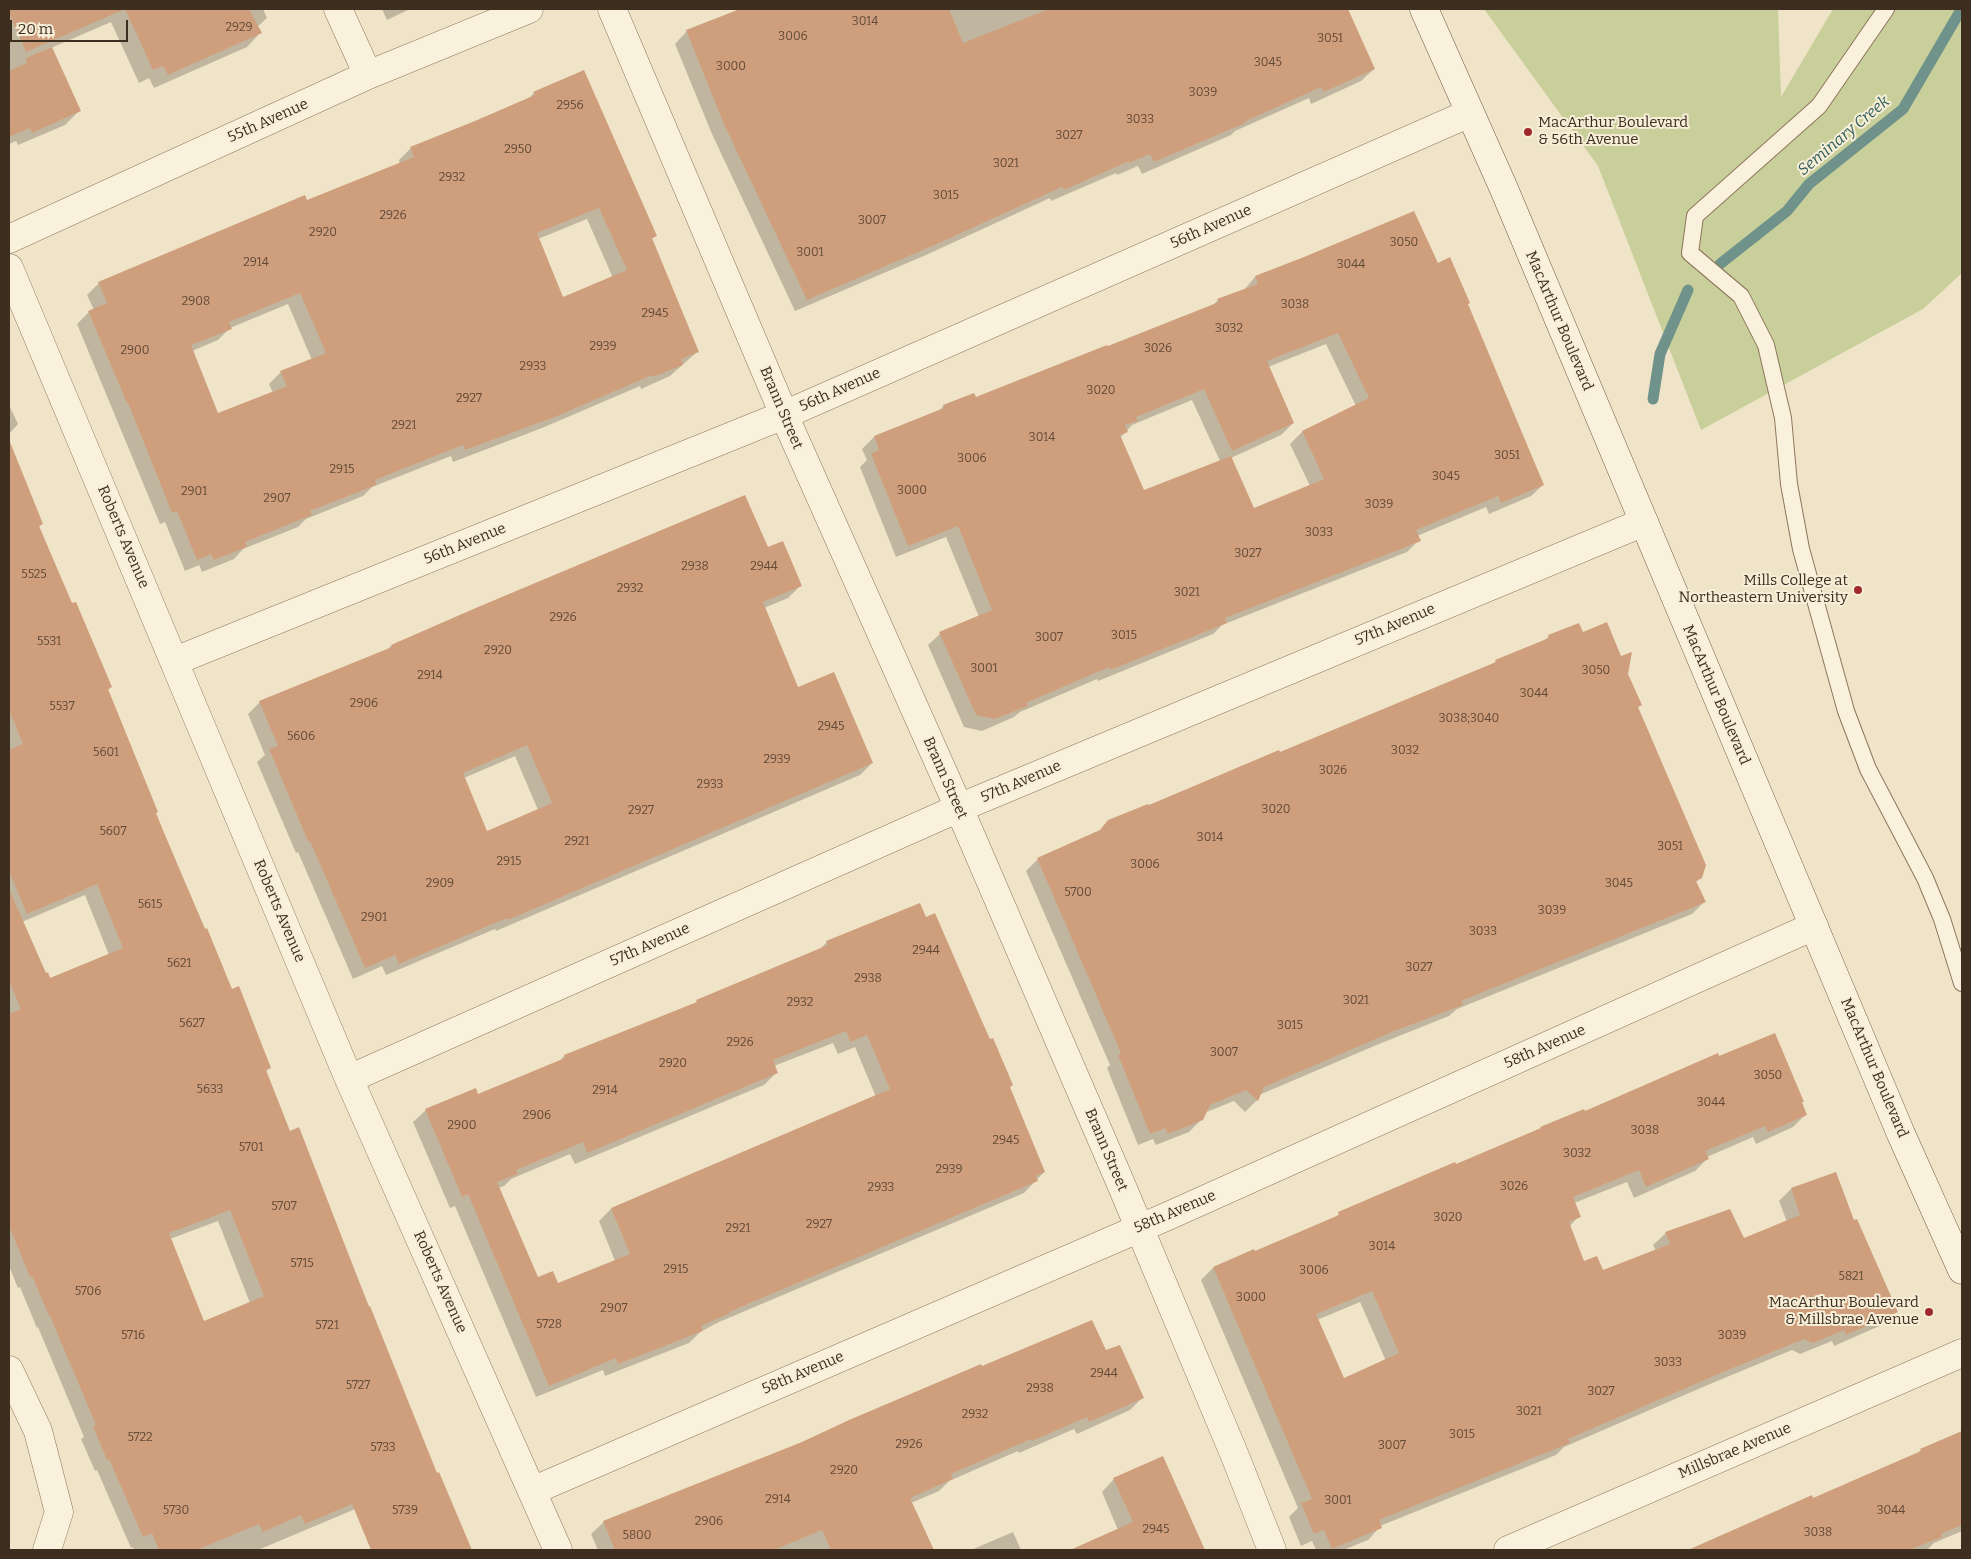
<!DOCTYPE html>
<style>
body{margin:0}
#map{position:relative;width:1971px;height:1559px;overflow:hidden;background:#f0e4c8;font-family:Bitter,serif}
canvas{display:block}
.frame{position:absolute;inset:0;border:10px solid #3d2e20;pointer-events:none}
.scale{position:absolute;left:10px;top:20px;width:118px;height:22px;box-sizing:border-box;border:2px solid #3d2e20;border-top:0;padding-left:6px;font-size:15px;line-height:18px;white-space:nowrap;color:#3d2e20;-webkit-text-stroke:4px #f7eed8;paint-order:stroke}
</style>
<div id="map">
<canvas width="1971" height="1559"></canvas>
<div class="frame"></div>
<div class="scale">20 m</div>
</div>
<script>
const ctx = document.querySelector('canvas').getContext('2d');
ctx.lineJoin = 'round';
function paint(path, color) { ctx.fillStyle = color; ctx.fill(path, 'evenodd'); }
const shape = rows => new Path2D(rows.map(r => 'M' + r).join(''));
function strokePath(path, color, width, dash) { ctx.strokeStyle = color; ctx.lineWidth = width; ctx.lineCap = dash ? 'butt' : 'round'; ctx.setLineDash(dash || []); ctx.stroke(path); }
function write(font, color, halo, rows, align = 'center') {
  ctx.font = font + ' Bitter,serif'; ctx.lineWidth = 4; ctx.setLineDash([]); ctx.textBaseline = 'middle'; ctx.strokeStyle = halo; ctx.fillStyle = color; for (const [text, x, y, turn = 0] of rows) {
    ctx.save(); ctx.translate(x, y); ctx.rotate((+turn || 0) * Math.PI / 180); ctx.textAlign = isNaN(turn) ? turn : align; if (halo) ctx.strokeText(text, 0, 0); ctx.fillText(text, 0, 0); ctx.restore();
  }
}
const green = shape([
 [1484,9,1778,9,1781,97,1833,9,1962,9,1962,273,1923,309,1701,430,1598,166]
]);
const shadow = shape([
 [9,9,263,9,267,18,257,27,260,33,247,47,154,88,149,78,139,83,111,22,51,48,79,111,65,125,18,145,16,141,9,144],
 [382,9,410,9,387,20],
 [749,9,1069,9,1079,34,1135,9,1347,9,1374,69,1361,81,1311,104,1309,98,1235,131,1231,135,1142,174,1138,166,1117,175,1116,173,1051,201,1050,198,926,255,795,311,712,134,675,44,687,31],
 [534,93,655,236,651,240,697,352,670,376,641,389,640,386,542,428,453,462,451,456,372,487,363,496,306,519,298,527,243,549,234,559,202,572,199,565,185,571,165,522,160,524,77,324,89,312,94,310,87,295,99,283,400,164,399,160,411,148,528,99],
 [587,219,613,278,562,299,538,239],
 [288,304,312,360,281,372,269,384,273,393,217,415,192,351,218,340,230,328],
 [1438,265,1467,304,1543,485,1531,496,1489,514,1486,507,1417,536,1419,540,1407,552,1222,625,1213,634,1098,681,1097,679,1020,712,1014,717,982,731,964,727,928,645,940,634,979,617,946,537,896,557,860,467,867,460,862,449,874,437,939,411,943,406,975,398,1212,306,1218,300,1244,290,1255,277],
 [1326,344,1356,406,1302,432,1290,444,1310,486,1253,510,1231,458,1281,435,1293,423,1268,367],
 [1192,400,1220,461,1143,492,1120,438,1132,425],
 [9,405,18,424,9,434],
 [9,452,21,486,33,499,34,504,42,524,39,527,71,605,111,687,107,691,164,836,232,990,270,1068,265,1072,289,1132,298,1129,434,1469,422,1481,258,1550,134,1550,133,1547,131,1548,97,1470,95,1471,81,1439,84,1437,38,1327,37,1328,20,1287,18,1288,9,1266],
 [85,895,109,955,50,980,45,974,22,922],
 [218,1221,250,1303,204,1323,170,1239],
 [767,548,800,586,788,598,764,608,797,689,872,763,860,775,496,931,495,929,386,975,382,966,353,979,298,852,296,853,257,762,265,755,248,714,260,702,386,651,391,646],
 [515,756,538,810,486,833,464,778],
 [1582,634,1627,675,1637,708,1700,878,1696,882,1704,902,1692,914,1457,1009,1449,1016,1379,1044,1259,1095,1257,1100,1245,1112,1234,1101,1204,1113,1202,1119,1189,1132,1156,1145,1153,1139,1138,1145,1107,1068,1110,1065,1026,871,1038,859,1097,833,1148,807,1491,666,1496,661,1544,641,1549,636],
 [827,942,1009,1088,1044,1172,1024,1193,719,1322,700,1332,689,1343,605,1376,603,1370,536,1397,455,1206,450,1208,413,1122,426,1110,478,1096,559,1062,564,1056,692,1006,697,1001,819,950],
 [833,1043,838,1054,855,1047,876,1097,611,1209,599,1221,615,1261,557,1285,537,1278,498,1188,504,1186,511,1179,570,1154,575,1164,764,1085,776,1073,774,1066],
 [1719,1058,1801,1103,1806,1114,1793,1127,1756,1144,1753,1137,1707,1157,1707,1159,1695,1171,1634,1198,1627,1182,1574,1203,1579,1216,1569,1227,1583,1262,1602,1271,1656,1251,1653,1245,1666,1233,1743,1239,1787,1222,1779,1201,1791,1189,1853,1222,1896,1312,1884,1324,1834,1346,1832,1341,1800,1354,1792,1350,1710,1384,1564,1447,1556,1455,1380,1526,1380,1527,1368,1540,1343,1550,1316,1550,1312,1541,1301,1546,1289,1517,1298,1508,1201,1280,1213,1268,1254,1250,1254,1253,1334,1218,1339,1214],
 [1360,1302,1386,1361,1344,1379,1317,1320],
 [1105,1352,1142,1398,1130,1410,1077,1434,1074,1429,1019,1453,1018,1451,949,1481,939,1491,911,1503,933,1550,598,1550,591,1534,604,1522,803,1443,981,1368],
 [1962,1432,1962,1531,1934,1543,1928,1549,1691,1550,1811,1497,1812,1499,1916,1455,1921,1450],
 [1162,1458,1204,1550,1073,1550,1118,1530,1102,1492,1114,1479],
 [459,1523,470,1550,396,1550],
 [1013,1532,1021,1550,971,1550]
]);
const stream = shape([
 [1720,264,1787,211,1809,184,1903,109,1959,13,1962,11],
 [1653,399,1660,354,1688,290]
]);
const building = shape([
 [9,9,249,9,262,33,168,75,163,66,153,70,125,9,26,52,9,13],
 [740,9,949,9,963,43,1049,9,1348,9,1375,69,1324,92,1321,87,1244,122,1245,123,1154,162,1150,154,1129,163,1129,161,1064,190,1062,187,939,243,807,300,723,122,686,30],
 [52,47,81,111,32,133,30,128,9,137,9,71,27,63,26,58],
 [584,70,657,236,652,238,699,352,681,359,683,365,653,377,652,375,555,417,465,450,463,445,375,480,376,485,310,511,312,515,245,542,247,547,214,560,211,554,197,560,177,511,172,513,128,403,127,403,88,311,107,303,98,282,305,195,307,200,414,157,410,147,475,121,535,95,533,92],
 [599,208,627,270,563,297,537,233],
 [300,293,326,353,280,371,287,386,218,413,191,345,232,329,229,322],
 [1414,211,1438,263,1450,257,1470,303,1468,304,1544,485,1501,503,1498,496,1416,530,1421,541,1225,618,1227,623,1110,670,1109,667,1026,703,1028,706,995,719,976,715,939,632,992,610,958,526,908,546,871,454,879,450,874,436,944,408,943,405,974,393,976,397,1107,345,1108,346,1219,302,1217,299,1258,284,1255,276,1304,257],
 [1338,333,1369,398,1302,431,1324,479,1254,508,1231,456,1144,490,1120,435,1128,432,1125,425,1138,421,1136,417,1204,389,1232,451,1294,423,1267,361],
 [10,442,43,524,39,526,72,603,76,602,112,687,108,689,158,812,156,813,165,835,205,929,207,928,232,989,239,986,271,1068,266,1070,290,1131,299,1127,369,1307,370,1306,437,1473,439,1472,472,1550,371,1550,352,1504,305,1524,301,1515,263,1532,259,1524,197,1550,159,1550,152,1533,143,1537,109,1459,107,1460,93,1426,96,1425,50,1316,49,1316,32,1276,30,1277,9,1226,9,1014,21,1009,9,981,9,889,46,973,48,972,50,978,123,948,97,884,27,914,9,871,9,750,23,744,9,710],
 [230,1210,264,1296,204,1321,169,1233],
 [745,495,768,547,783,541,802,586,763,602,798,687,834,672,873,763,508,920,507,918,399,964,395,955,365,968,310,841,308,841,269,749,278,746,259,701,392,647,391,645,478,607],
 [527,745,552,803,487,831,463,773],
 [1607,622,1621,656,1632,652,1628,674,1642,705,1638,707,1706,865,1702,878,1696,881,1706,902,1461,1001,1463,1005,1392,1032,1264,1087,1258,1101,1246,1090,1210,1105,1203,1120,1168,1134,1165,1128,1150,1134,1118,1055,1121,1053,1037,858,1100,830,1108,820,1148,804,1149,805,1279,750,1280,752,1496,662,1495,660,1549,638,1548,635,1579,623,1583,632],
 [920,903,926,917,935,913,981,1019,990,1039,993,1038,1013,1085,1010,1087,1045,1172,1036,1176,1038,1181,729,1312,730,1313,701,1326,703,1331,618,1364,616,1358,549,1386,468,1194,462,1197,425,1109,476,1088,478,1094,565,1058,564,1055,697,1002,696,1000,828,945,826,941],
 [846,1031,850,1042,867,1035,890,1089,611,1208,630,1254,558,1283,553,1271,538,1277,497,1182,518,1174,516,1170,583,1142,587,1153,778,1073,773,1060],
 [1775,1033,1804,1102,1802,1102,1807,1115,1768,1132,1765,1126,1705,1151,1709,1159,1646,1187,1639,1170,1573,1197,1581,1217,1569,1222,1584,1261,1597,1256,1603,1270,1670,1244,1665,1232,1730,1209,1744,1238,1800,1215,1791,1188,1836,1172,1854,1220,1857,1219,1898,1312,1846,1335,1844,1330,1813,1343,1804,1339,1723,1372,1568,1439,1570,1443,1379,1520,1382,1528,1332,1549,1324,1530,1314,1534,1301,1503,1312,1499,1213,1267,1254,1249,1255,1251,1339,1215,1338,1212,1455,1162,1456,1164,1541,1128,1540,1127,1584,1109,1585,1111,1718,1053,1719,1056],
 [1372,1291,1399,1353,1344,1378,1316,1314],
 [1092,1320,1106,1350,1120,1345,1144,1398,1089,1422,1087,1417,1032,1441,1031,1439,951,1474,953,1479,910,1498,934,1550,831,1550,822,1530,774,1550,615,1550,603,1521,802,1442,849,1420,981,1364,982,1366],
 [1962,1431,1962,1525,1941,1534,1942,1537,1909,1550,1688,1550,1812,1495,1813,1498,1921,1451,1920,1449],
 [1163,1456,1205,1550,1070,1550,1133,1522,1113,1478]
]);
const service = shape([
 [1886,9,1819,106,1695,216,1690,253,1741,296,1766,345,1783,418,1789,484,1801,549,1846,711,1868,769,1925,878,1942,919,1962,983]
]);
const minor = shape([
 [338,9,368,75],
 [612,9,788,424,959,808,1121,1184,1235,1456,1272,1550],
 [9,239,368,75,529,9],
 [9,268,349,1079,558,1550],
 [175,661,784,415,1470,113],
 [349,1079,959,808,1644,522],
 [9,1370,38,1431,59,1512,47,1550],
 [532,1491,1168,1216,1814,926],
 [1508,1550,1962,1353]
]);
const secondary = shape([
 [1424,9,1504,189,1901,1134,1962,1270]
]);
const markers = [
 [1528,132,5,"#9e2a2b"],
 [1858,590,5,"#9e2a2b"],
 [1929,1312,5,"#9e2a2b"]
];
const numberNames = [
 ["3014",865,22],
 ["2929",239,28],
 ["3006",793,37],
 ["3051",1330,39],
 ["3045",1268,63],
 ["3000",731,67],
 ["3039",1203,93],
 ["2956",570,106],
 ["3033",1140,120],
 ["3027",1069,136],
 ["2950",518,150],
 ["3021",1006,164],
 ["2932",452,178],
 ["3015",946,196],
 ["2926",393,216],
 ["3007",872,221],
 ["2920",323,233],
 ["3050",1404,243],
 ["3001",810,253],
 ["2914",256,263],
 ["3044",1351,265],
 ["2908",196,302],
 ["3038",1295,305],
 ["2945",655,314],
 ["3032",1229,329],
 ["2939",603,347],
 ["3026",1158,349],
 ["2900",135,351],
 ["2933",533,367],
 ["3020",1101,391],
 ["2927",469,399],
 ["2921",404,426],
 ["3014",1042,438],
 ["3051",1507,456],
 ["3006",972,459],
 ["2915",342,470],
 ["3045",1446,477],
 ["3000",912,491],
 ["2901",194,492],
 ["2907",277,499],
 ["3039",1379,505],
 ["3033",1319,533],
 ["3027",1248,554],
 ["2938",695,567],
 ["2944",764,567],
 ["5525",34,575],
 ["2932",630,589],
 ["3021",1187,593],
 ["2926",563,618],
 ["3015",1124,636],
 ["3007",1049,638],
 ["5531",49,642],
 ["2920",498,651],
 ["3001",984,669],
 ["3050",1596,671],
 ["2914",430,676],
 ["3044",1534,694],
 ["2906",364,704],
 ["5537",62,707],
 ["3038;3040",1469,719],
 ["2945",831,727],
 ["5606",301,737],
 ["3032",1405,751],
 ["5601",106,753],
 ["2939",777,760],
 ["3026",1333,771],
 ["2933",710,785],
 ["3020",1276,810],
 ["2927",641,811],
 ["5607",113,832],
 ["3014",1210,838],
 ["2921",577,842],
 ["3051",1670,847],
 ["2915",509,862],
 ["3006",1145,865],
 ["2909",440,884],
 ["3045",1619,884],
 ["5700",1078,893],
 ["5615",150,905],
 ["3039",1552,911],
 ["2901",374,918],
 ["3033",1483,932],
 ["2944",926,951],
 ["5621",179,964],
 ["3027",1419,968],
 ["2938",868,979],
 ["3021",1356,1001],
 ["2932",800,1003],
 ["5627",192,1024],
 ["3015",1290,1026],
 ["2926",740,1043],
 ["3007",1224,1053],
 ["2920",673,1064],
 ["3050",1768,1076],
 ["5633",210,1090],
 ["2914",605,1091],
 ["3044",1711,1103],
 ["2906",537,1116],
 ["2900",462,1126],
 ["3038",1645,1131],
 ["2945",1006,1141],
 ["5701",251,1148],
 ["3032",1577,1154],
 ["2939",949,1170],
 ["3026",1514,1187],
 ["2933",881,1188],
 ["5707",284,1207],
 ["3020",1448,1218],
 ["2927",819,1225],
 ["2921",738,1229],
 ["3014",1382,1247],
 ["5715",302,1264],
 ["2915",676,1270],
 ["3006",1314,1271],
 ["5821",1851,1277],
 ["5706",88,1292],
 ["3000",1251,1298],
 ["2907",614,1309],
 ["5728",549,1325],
 ["5721",327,1326],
 ["5716",133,1336],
 ["3039",1732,1336],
 ["3033",1668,1363],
 ["2944",1104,1374],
 ["5727",358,1386],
 ["2938",1040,1389],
 ["3027",1601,1392],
 ["3021",1529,1412],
 ["2932",975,1415],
 ["3015",1462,1435],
 ["5722",140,1438],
 ["2926",909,1445],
 ["3007",1392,1446],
 ["5733",383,1448],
 ["2920",844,1471],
 ["2914",778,1500],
 ["3001",1338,1501],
 ["5730",176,1511],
 ["5739",405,1511],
 ["3044",1891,1511],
 ["2906",709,1522],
 ["2945",1156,1530],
 ["3038",1818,1533],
 ["5800",637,1536]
];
const streetNames = [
 ["55th Avenue",268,121,-24],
 ["56th Avenue",1211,227,-24],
 ["MacArthur Boulevard",1559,321,67],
 ["56th Avenue",840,390,-24],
 ["Brann Street",781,408,67],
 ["Roberts Avenue",123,537,67],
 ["56th Avenue",465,544,-22],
 ["57th Avenue",1395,625,-23],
 ["MacArthur Boulevard",1716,695,67],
 ["Brann Street",945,778,66],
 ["57th Avenue",1021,782,-23],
 ["Roberts Avenue",279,911,67],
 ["57th Avenue",650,945,-24],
 ["58th Avenue",1545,1047,-24],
 ["MacArthur Boulevard",1874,1068,67],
 ["Brann Street",1106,1150,67],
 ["58th Avenue",1175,1212,-23],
 ["Roberts Avenue",440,1282,66],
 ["58th Avenue",803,1373,-23],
 ["Millsbrae Avenue",1735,1451,-23]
];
const poiNames = [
 ["MacArthur Boulevard",1538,123,"left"],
 ["& 56th Avenue",1538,140,"left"],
 ["Mills College at",1848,581],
 ["Northeastern University",1848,598],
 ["MacArthur Boulevard",1919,1303],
 ["& Millsbrae Avenue",1919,1320]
];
const waterNames = [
 ["Seminary Creek",1844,136,-40]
];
paint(green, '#c9cf9b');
paint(shadow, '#0003');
strokePath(stream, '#6f938a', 11);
paint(building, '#cf9f7d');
strokePath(service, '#8d765c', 18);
strokePath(minor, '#8d765c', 29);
strokePath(secondary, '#6f573f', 29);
strokePath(service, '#faf1dc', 16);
strokePath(minor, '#faf1dc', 28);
strokePath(secondary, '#faf1dc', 28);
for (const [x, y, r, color] of markers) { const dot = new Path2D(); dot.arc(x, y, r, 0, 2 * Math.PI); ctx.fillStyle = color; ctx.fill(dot); strokePath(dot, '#f7eed8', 2); }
write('12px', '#624a37', null, numberNames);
write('15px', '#3d2e20', '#f7eed8', streetNames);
write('15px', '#3d2e20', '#f7eed8', poiNames, 'right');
write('italic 16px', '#2f5d5a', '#f7eed8', waterNames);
</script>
